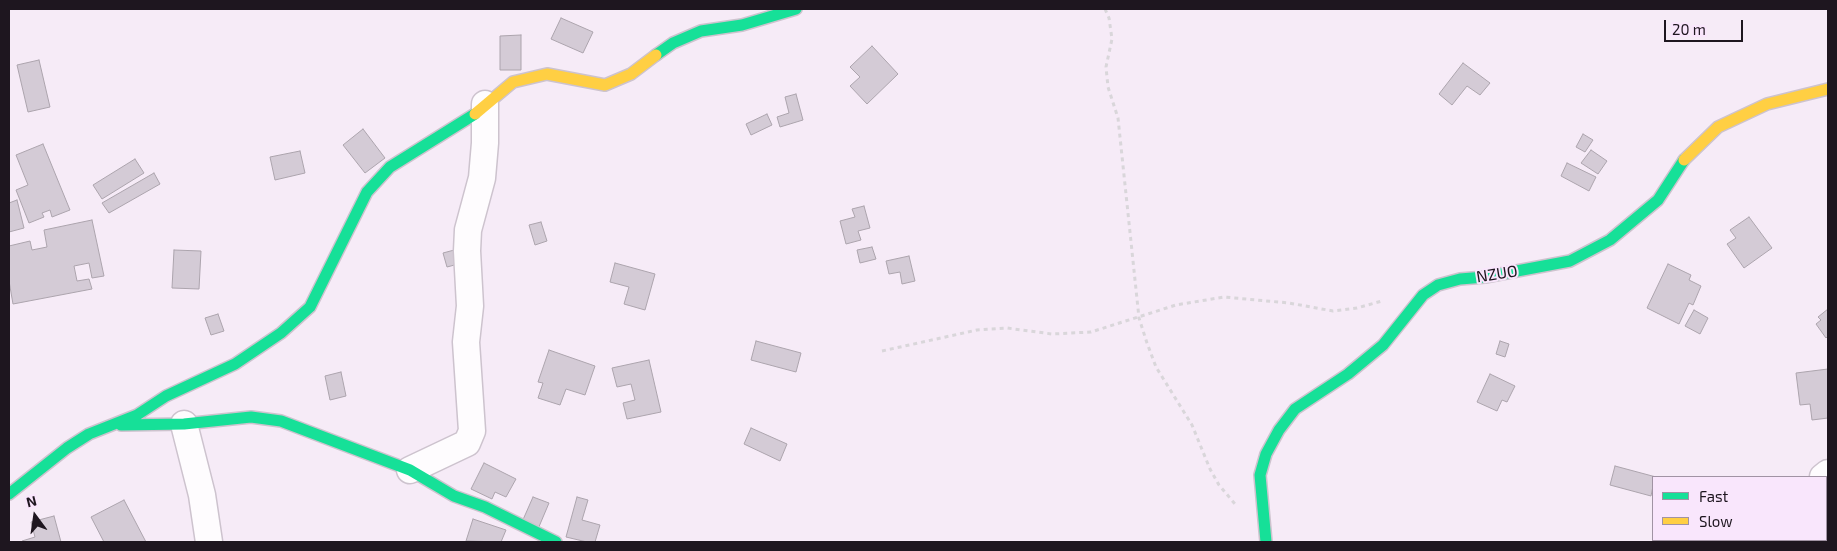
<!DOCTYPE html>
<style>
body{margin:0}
#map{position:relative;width:1837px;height:551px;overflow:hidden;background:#f6ebf7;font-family:"Exo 2",sans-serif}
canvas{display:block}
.frame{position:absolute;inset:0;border:10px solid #1e161f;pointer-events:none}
.legend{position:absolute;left:1652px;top:476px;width:175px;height:65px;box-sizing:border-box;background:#f9e6fc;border:1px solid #a193a4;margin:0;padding:6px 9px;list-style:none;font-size:15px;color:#1e161f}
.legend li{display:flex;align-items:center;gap:10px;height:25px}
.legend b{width:25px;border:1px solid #a193a4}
.north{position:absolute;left:10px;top:491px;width:50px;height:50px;-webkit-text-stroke:4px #f9e6fc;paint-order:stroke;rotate:346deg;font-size:14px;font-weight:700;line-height:20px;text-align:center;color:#1e161f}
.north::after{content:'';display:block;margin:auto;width:18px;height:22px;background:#1e161f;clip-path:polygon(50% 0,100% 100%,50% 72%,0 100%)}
.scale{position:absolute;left:1664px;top:20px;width:79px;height:22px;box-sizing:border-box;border:2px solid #1e161f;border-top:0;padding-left:6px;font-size:15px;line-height:18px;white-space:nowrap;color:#1e161f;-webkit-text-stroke:4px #f9e6fc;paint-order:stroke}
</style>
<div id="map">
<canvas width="1837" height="551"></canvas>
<div class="frame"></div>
<ul class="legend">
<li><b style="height:6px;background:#16e098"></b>Fast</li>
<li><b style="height:6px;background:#ffcf43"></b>Slow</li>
</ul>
<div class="north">N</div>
<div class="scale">20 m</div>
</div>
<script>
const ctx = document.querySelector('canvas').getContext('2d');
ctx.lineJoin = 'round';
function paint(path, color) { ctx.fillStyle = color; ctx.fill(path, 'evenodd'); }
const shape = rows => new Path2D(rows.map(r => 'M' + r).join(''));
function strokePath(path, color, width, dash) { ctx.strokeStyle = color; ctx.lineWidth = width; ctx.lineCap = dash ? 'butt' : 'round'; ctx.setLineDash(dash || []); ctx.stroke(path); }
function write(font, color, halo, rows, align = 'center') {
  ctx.font = font + ' "Exo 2",sans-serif'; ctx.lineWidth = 4; ctx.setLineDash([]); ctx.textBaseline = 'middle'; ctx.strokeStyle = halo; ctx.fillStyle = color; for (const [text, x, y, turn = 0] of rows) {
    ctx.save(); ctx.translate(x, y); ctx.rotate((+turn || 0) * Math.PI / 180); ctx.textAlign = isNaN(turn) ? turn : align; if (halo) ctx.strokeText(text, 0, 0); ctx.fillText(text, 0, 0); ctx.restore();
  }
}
const building = shape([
 [561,18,593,32,583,53,551,39,561,18],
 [521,35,521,70,500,70,500,36,521,35],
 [872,46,898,74,867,104,850,86,860,77,850,67,872,46],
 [39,60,50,107,28,112,17,65,39,60],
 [1463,63,1490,83,1480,95,1467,86,1452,105,1439,94,1463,63],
 [796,94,803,120,780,127,777,117,789,113,785,97,796,94],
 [767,114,772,125,751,135,746,124,767,114],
 [363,129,385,158,365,173,343,145,363,129],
 [1583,134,1593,140,1585,152,1576,147,1583,134],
 [43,144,70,210,52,217,50,210,42,213,44,217,29,223,16,190,28,185,16,155,43,144],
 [1591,150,1607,161,1598,174,1581,163,1591,150],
 [300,151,305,173,275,180,270,157,300,151],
 [135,159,144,173,102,199,93,185,135,159],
 [1567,163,1596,177,1589,191,1561,176,1567,163],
 [154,173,160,184,109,213,102,203,154,173],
 [17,200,24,228,9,232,9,203,17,200],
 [864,206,870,228,858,231,861,240,846,244,840,221,855,217,852,209,864,206],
 [1749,217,1772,248,1744,268,1727,244,1736,238,1730,230,1749,217],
 [92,220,104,276,92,278,89,263,74,266,77,281,89,279,92,289,13,304,9,281,9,246,30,241,32,250,47,247,44,230,92,220],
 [541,222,547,241,535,245,529,225,541,222],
 [872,247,876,259,860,263,857,250,872,247],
 [458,249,462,263,447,267,443,253,458,249],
 [174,250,201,251,199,289,172,288,174,250],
 [909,256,915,281,902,284,900,272,889,274,886,261,909,256],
 [615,263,655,274,645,310,624,304,629,287,610,282,615,263],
 [1668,264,1691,275,1689,280,1701,286,1693,305,1689,303,1679,324,1647,308,1668,264],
 [1828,309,1828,336,1826,338,1816,324,1821,320,1818,317,1828,309],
 [1694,310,1708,318,1700,334,1685,326,1694,310],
 [218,314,224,331,211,335,205,318,218,314],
 [756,341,801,353,796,372,751,360,756,341],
 [1500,341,1509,344,1505,357,1496,354,1500,341],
 [549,350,595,366,585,395,566,389,560,405,538,398,543,383,538,382,549,350],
 [649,360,661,412,627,419,623,403,635,400,631,384,617,387,612,368,649,360],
 [1828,369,1828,418,1812,420,1810,404,1800,405,1796,373,1828,369],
 [341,372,346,396,330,400,325,376,341,372],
 [1490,374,1515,386,1507,402,1502,400,1497,411,1477,402,1490,374],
 [751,428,787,444,780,461,744,444,751,428],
 [484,463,516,479,506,497,495,492,492,499,471,489,484,463],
 [1615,466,1656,477,1653,477,1653,486,1651,496,1610,485,1615,466],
 [533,497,549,503,538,529,522,522,533,497],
 [577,497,588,500,582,520,600,525,595,542,587,542,566,537,577,497],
 [124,500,146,542,104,542,91,517,124,500],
 [54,516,61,542,23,542,22,541,35,537,31,522,54,516],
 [473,519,506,530,501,542,466,541,473,519]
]);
const path = shape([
 [1105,9,1109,18,1112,39,1106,67,1108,87,1118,118,1139,318,1147,343,1156,367,1192,425,1210,469,1219,485,1235,504],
 [882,351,977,330,1007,328,1052,334,1091,332,1176,305,1224,297,1289,303,1333,311,1357,308,1382,301]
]);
const street = shape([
 [184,424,202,495,209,542],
 [410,470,467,443,472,431,466,342,470,306,467,251,468,230,482,178,485,143,485,104],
 [1823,477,1828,473]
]);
const fast = shape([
 [656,55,673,43,701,31,742,25,796,9],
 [121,425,184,424,251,417,281,421,410,470,454,496,485,507,556,542],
 [9,494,67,448,89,434,137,415,166,396,235,364,281,333,310,307,367,192,390,167,475,114],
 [1266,542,1260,475,1266,454,1279,430,1295,409,1348,374,1383,345,1423,295,1438,285,1460,279,1485,277,1570,261,1610,240,1658,200,1684,160]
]);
const slow = shape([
 [475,114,513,82,547,74,605,85,631,74,656,55],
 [1684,160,1718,127,1767,104,1828,89]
]);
const streetNames = [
 ["NZUO",1497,274,-9]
];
paint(building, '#d4cbd6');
strokePath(building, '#aca4ad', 1);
strokePath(street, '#cdc3ce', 29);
strokePath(fast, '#cdc3ce', 14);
strokePath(slow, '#cdc3ce', 14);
strokePath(path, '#d9d6da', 3, [4, 4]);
strokePath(street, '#fefcfe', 26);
strokePath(fast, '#16e098', 11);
strokePath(slow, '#ffcf43', 11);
write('16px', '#1e161f', '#f9e6fc', streetNames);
</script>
